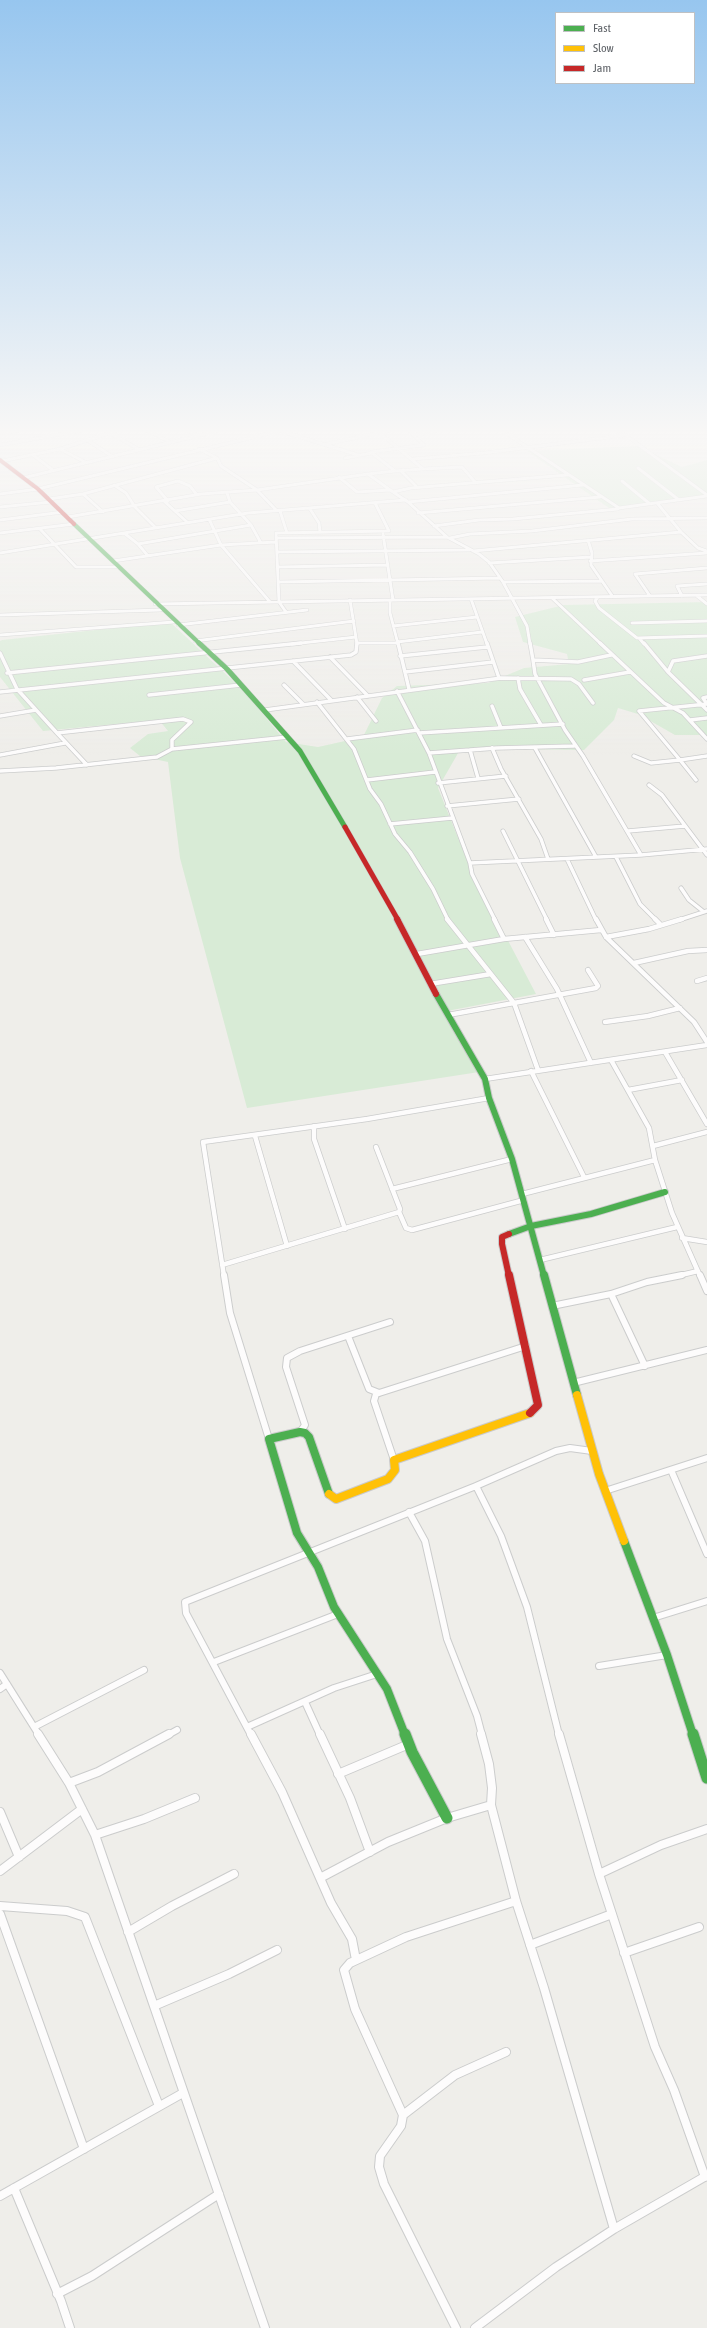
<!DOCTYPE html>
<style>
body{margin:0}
#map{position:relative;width:707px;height:2328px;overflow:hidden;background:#efeeea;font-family:"Asap Condensed",sans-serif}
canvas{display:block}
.legend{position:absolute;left:555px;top:12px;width:140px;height:72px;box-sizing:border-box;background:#fff;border:1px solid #bfc1c3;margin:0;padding:5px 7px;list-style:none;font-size:12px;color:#5f6368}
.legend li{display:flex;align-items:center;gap:8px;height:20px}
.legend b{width:20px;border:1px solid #bfc1c3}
</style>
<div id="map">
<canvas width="707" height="2328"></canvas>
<ul class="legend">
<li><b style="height:5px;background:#4caf50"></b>Fast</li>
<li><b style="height:5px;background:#ffc107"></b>Slow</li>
<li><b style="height:5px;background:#c62828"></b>Jam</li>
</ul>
</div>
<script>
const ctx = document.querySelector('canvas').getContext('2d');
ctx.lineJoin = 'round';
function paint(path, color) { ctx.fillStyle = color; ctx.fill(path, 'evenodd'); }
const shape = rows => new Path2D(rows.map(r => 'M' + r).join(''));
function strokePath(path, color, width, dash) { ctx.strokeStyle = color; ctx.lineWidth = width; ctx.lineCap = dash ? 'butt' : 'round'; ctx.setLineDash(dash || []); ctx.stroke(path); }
const green = shape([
 [638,446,682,467,707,460,707,498,704,496,609,508,527,451],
 [707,602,707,735,675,735,638,714,618,708,614,720,584,750,461,748,438,788,471,870,536,994,447,1011,479,1072,247,1108,180,858,168,762,140,756,130,748,148,734,168,731,159,720,43,731,0,677,0,641,2,640,170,622,244,691,286,742,318,747,363,737,382,698,397,686,488,683,524,668,569,664,567,654,523,642,515,617,564,605]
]);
const streetFar4 = shape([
 [148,431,170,442],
 [188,431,198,435],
 [281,431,358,455],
 [503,431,619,508,707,496],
 [620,431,707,495],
 [0,433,17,431],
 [110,433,140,450],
 [380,433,423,469,395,471],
 [414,435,435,431],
 [87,440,113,457],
 [326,444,388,431],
 [0,445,79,431],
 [60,449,87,463],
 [371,452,424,445,409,431],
 [33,455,54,471],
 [217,458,221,466,257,490,368,474,393,492],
 [345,458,372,453,395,471,368,474],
 [413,459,484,453,626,435],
 [2,461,60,449,116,431],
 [638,468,679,500],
 [423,469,462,467,475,482],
 [401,471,416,486,415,488],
 [339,477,357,492,390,490],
 [23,478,217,431],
 [622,481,650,504],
 [114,485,126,493,135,507,155,527],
 [227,493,230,502,251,525,261,543],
 [0,494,38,489,279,431],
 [83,494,103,512],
 [49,499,83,494,217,458,199,449],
 [168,501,156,487,178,481,190,486,197,495],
 [165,502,187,522],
 [408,502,583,485],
 [657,503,681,532,698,548,707,551],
 [0,507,51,502],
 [310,509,319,523,320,532],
 [175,511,230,502],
 [280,511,287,533],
 [418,513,600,497],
 [68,517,201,494,257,490,277,511],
 [209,519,221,545,270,602],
 [0,520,63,512],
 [434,526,479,520,513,519,618,509],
 [40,529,76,567,118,567],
 [0,533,74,524],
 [124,533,138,544,148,556],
 [383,534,393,600],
 [276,538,447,537],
 [450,538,470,534,532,531,632,519,707,518],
 [588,540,592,553,591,565,613,597],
 [138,544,251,525],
 [473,551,681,532],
 [277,552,470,550],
 [0,553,248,513,406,500],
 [113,561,221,545,276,542],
 [590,561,707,553],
 [489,563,591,557],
 [278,567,388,565],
 [279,582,500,578],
 [503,582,602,581],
 [650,596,635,574,707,568],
 [682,596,677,586,707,584],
 [697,596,707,604],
 [598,597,595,601,599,608,637,638,707,636],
 [552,598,601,644],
 [471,599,487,644],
 [350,600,357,644],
 [390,600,390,613,398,644],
 [155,604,707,595],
 [286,612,279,602,276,533,389,531,375,503],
 [0,615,161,610],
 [632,623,707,621],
 [178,625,307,610],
 [393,626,477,617],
 [0,635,174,622],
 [639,638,644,644],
 [195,641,354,621],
 [397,642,482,632],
 [357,643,397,643],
 [292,644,356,637],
 [530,644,527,626,503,582,489,562,479,554,447,537,408,502,393,492,411,488,567,475]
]);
const streetFar3 = shape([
 [398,643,409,689],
 [487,643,499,678],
 [530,643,533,660,578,662,611,655],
 [600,643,664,703,683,713,707,739],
 [644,643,668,672,707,710],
 [0,653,17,689,57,733,183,719,191,722,172,740,172,749,288,737],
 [400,656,487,647],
 [330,657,368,696],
 [533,660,535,674,565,730,583,756,641,855,707,849],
 [293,661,331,700],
 [405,672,493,662],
 [668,672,673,661,707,656],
 [7,673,301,643],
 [518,678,520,689,541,725],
 [584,680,630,672],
 [284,685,303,704],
 [397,691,429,753,470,863,472,874,495,920],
 [0,692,351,655,356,652,357,643],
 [149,695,241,685],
 [357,697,376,721],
 [707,697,703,698,707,704],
 [317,702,354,749,370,789,381,804,395,834,410,852,433,889,448,920],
 [707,704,639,711,680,760,707,756],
 [492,706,501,728],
 [265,710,501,678,571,679,579,684,593,703],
 [0,716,36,710],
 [690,720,707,718],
 [57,733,87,765],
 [419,733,563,724],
 [347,739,418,730],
 [492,748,501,769,541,839,548,859],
 [535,748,596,857],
 [470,750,478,778],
 [429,753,497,748,574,746],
 [0,755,65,743],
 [634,756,651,763,680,760,696,780],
 [0,771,56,768,157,757,172,749],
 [367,780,435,772],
 [438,783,506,776],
 [649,785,662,795,707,855],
 [447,806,519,799],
 [390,824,452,818],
 [503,831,547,920],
 [628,831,685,826],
 [616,857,640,904,656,920],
 [567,859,596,920],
 [470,863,641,855],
 [681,888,689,900,704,912],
 [679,920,707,911]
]);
const streetFar2 = shape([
 [447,919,514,1003,538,1070],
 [546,919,554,935],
 [596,919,606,937,694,1022,707,1042],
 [655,919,661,925],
 [525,937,557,989,591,1063],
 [606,937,649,929,682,919],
 [504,939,601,930],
 [417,954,504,939,494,919],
 [634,963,688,951,707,950],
 [697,981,707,978],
 [430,984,491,974],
 [448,1015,596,988,598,986,588,970],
 [605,1022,648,1016,680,1008],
 [665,1052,707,1124],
 [611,1060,649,1128,655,1160,672,1213,700,1276],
 [531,1071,584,1177],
 [485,1079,707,1045],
 [628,1090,682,1080],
 [314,1126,314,1139,345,1229],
 [255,1136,287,1246],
 [653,1146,707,1132],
 [392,1189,512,1159],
 [522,1194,655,1160],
 [399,1212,406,1228,412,1230,524,1200],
 [682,1238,707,1242],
 [540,1260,677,1227],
 [222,1265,399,1212,400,1209,376,1147],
 [224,1276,203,1142,367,1119,489,1098],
 [677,1276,698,1271]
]);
const streetFar1 = shape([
 [224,1275,230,1313,269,1439],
 [700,1275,707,1291],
 [611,1294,645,1366],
 [552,1306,611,1294,647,1282,682,1275],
 [348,1336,369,1389,379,1393],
 [573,1383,707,1350],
 [300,1432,305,1425,286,1367,287,1358,300,1351,390,1322],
 [394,1460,374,1401,376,1394,526,1346],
 [671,1470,707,1554],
 [476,1486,501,1536,527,1607,559,1735],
 [605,1491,707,1458],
 [409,1512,425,1541,447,1639,477,1716,482,1735],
 [653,1618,707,1601],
 [214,1662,338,1614],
 [599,1666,667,1655],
 [0,1673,39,1735],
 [0,1689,7,1684],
 [305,1702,320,1735],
 [34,1727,144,1670],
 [247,1727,334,1688,377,1674],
 [168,1735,177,1730],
 [251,1735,186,1613,185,1602,476,1486,556,1451,570,1448,592,1451]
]);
const street = shape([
 [38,1734,69,1783,95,1835,265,2328],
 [251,1734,282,1792,331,1903,352,1939,356,1960],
 [320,1734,350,1798,370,1852],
 [481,1734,489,1764,492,1788,491,1805,516,1901,544,1988,614,2229],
 [559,1734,599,1874,655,2047,674,2090,705,2177],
 [338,1774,409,1744],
 [69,1783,98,1772,169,1734],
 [0,1812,19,1857],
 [95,1835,144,1819,195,1798],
 [0,1871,82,1809],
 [599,1874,661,1845,707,1829],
 [320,1878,388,1842,447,1818,491,1805],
 [0,1906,67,1911,85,1917,159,2106],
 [0,1914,84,2149],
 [128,1932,172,1906,234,1874],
 [530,1945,612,1914],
 [624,1953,699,1927],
 [154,2006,229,1974,277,1950],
 [403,2115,455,2075,506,2052],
 [14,2188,61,2301,70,2328],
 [0,2196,183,2093],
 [57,2294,92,2276,219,2194],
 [456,2328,384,2184,379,2167,380,2156,401,2126,403,2115,355,2009,344,1970,350,1963,406,1937,516,1901],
 [475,2328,556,2267,614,2229,706,2176]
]);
const fastFar4 = shape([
 [74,524,200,644]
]);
const fastFar3 = shape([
 [199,643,227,669,300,751,345,827]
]);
const fastFar2 = shape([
 [436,994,485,1079,489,1098,512,1159,544,1276],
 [509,1234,531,1226,591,1214,665,1192]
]);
const fastFar1 = shape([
 [544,1275,577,1395],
 [329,1494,309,1437,305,1433,300,1432,269,1439,297,1533,318,1567,334,1607,387,1689,405,1735],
 [624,1541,667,1655,693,1735]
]);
const fast = shape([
 [405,1734,412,1752,447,1818],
 [693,1734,707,1778]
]);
const slow = shape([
 [577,1395,599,1474,624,1541],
 [329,1494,336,1499,388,1479,395,1470,394,1460,530,1413]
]);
const jamFar3 = shape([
 [0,460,38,489,74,524]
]);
const jamFar2 = shape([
 [345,827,398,920]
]);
const jamFar1 = shape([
 [397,919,436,994],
 [509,1234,502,1237,502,1244,509,1276]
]);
const jam = shape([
 [509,1275,538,1405,530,1413]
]);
paint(green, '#d8ebd6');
strokePath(streetFar4, '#cbcccc', 4);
strokePath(streetFar3, '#cbcccc', 5);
strokePath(streetFar2, '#cbcccc', 6);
strokePath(streetFar1, '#cbcccc', 8);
strokePath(street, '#cbcccc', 10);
strokePath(fastFar4, '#cacacb', 5);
strokePath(fastFar3, '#cacacb', 6);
strokePath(fastFar2, '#cacacb', 8);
strokePath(fastFar1, '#cacacb', 10);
strokePath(fast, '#cacacb', 13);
strokePath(slow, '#cacacb', 10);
strokePath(jamFar3, '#cacacb', 5);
strokePath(jamFar2, '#cacacb', 6);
strokePath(jamFar1, '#cacacb', 8);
strokePath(jam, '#cacacb', 10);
strokePath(streetFar4, '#fdfcfc', 3);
strokePath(streetFar3, '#fdfcfc', 3.5);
strokePath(streetFar2, '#fdfcfc', 4.5);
strokePath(streetFar1, '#fdfcfc', 6);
strokePath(street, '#fdfcfc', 8);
strokePath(fastFar4, '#4caf50', 4);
strokePath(fastFar3, '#4caf50', 5);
strokePath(fastFar2, '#4caf50', 6);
strokePath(fastFar1, '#4caf50', 8);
strokePath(fast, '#4caf50', 11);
strokePath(slow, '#ffc107', 8);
strokePath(jamFar3, '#c62828', 4);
strokePath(jamFar2, '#c62828', 5);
strokePath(jamFar1, '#c62828', 6);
strokePath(jam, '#c62828', 8);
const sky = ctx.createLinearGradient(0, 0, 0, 757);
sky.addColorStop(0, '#97c6ef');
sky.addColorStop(0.57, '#f8f7f6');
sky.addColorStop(1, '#f8f7f600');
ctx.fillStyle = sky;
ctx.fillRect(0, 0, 707, 757);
</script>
